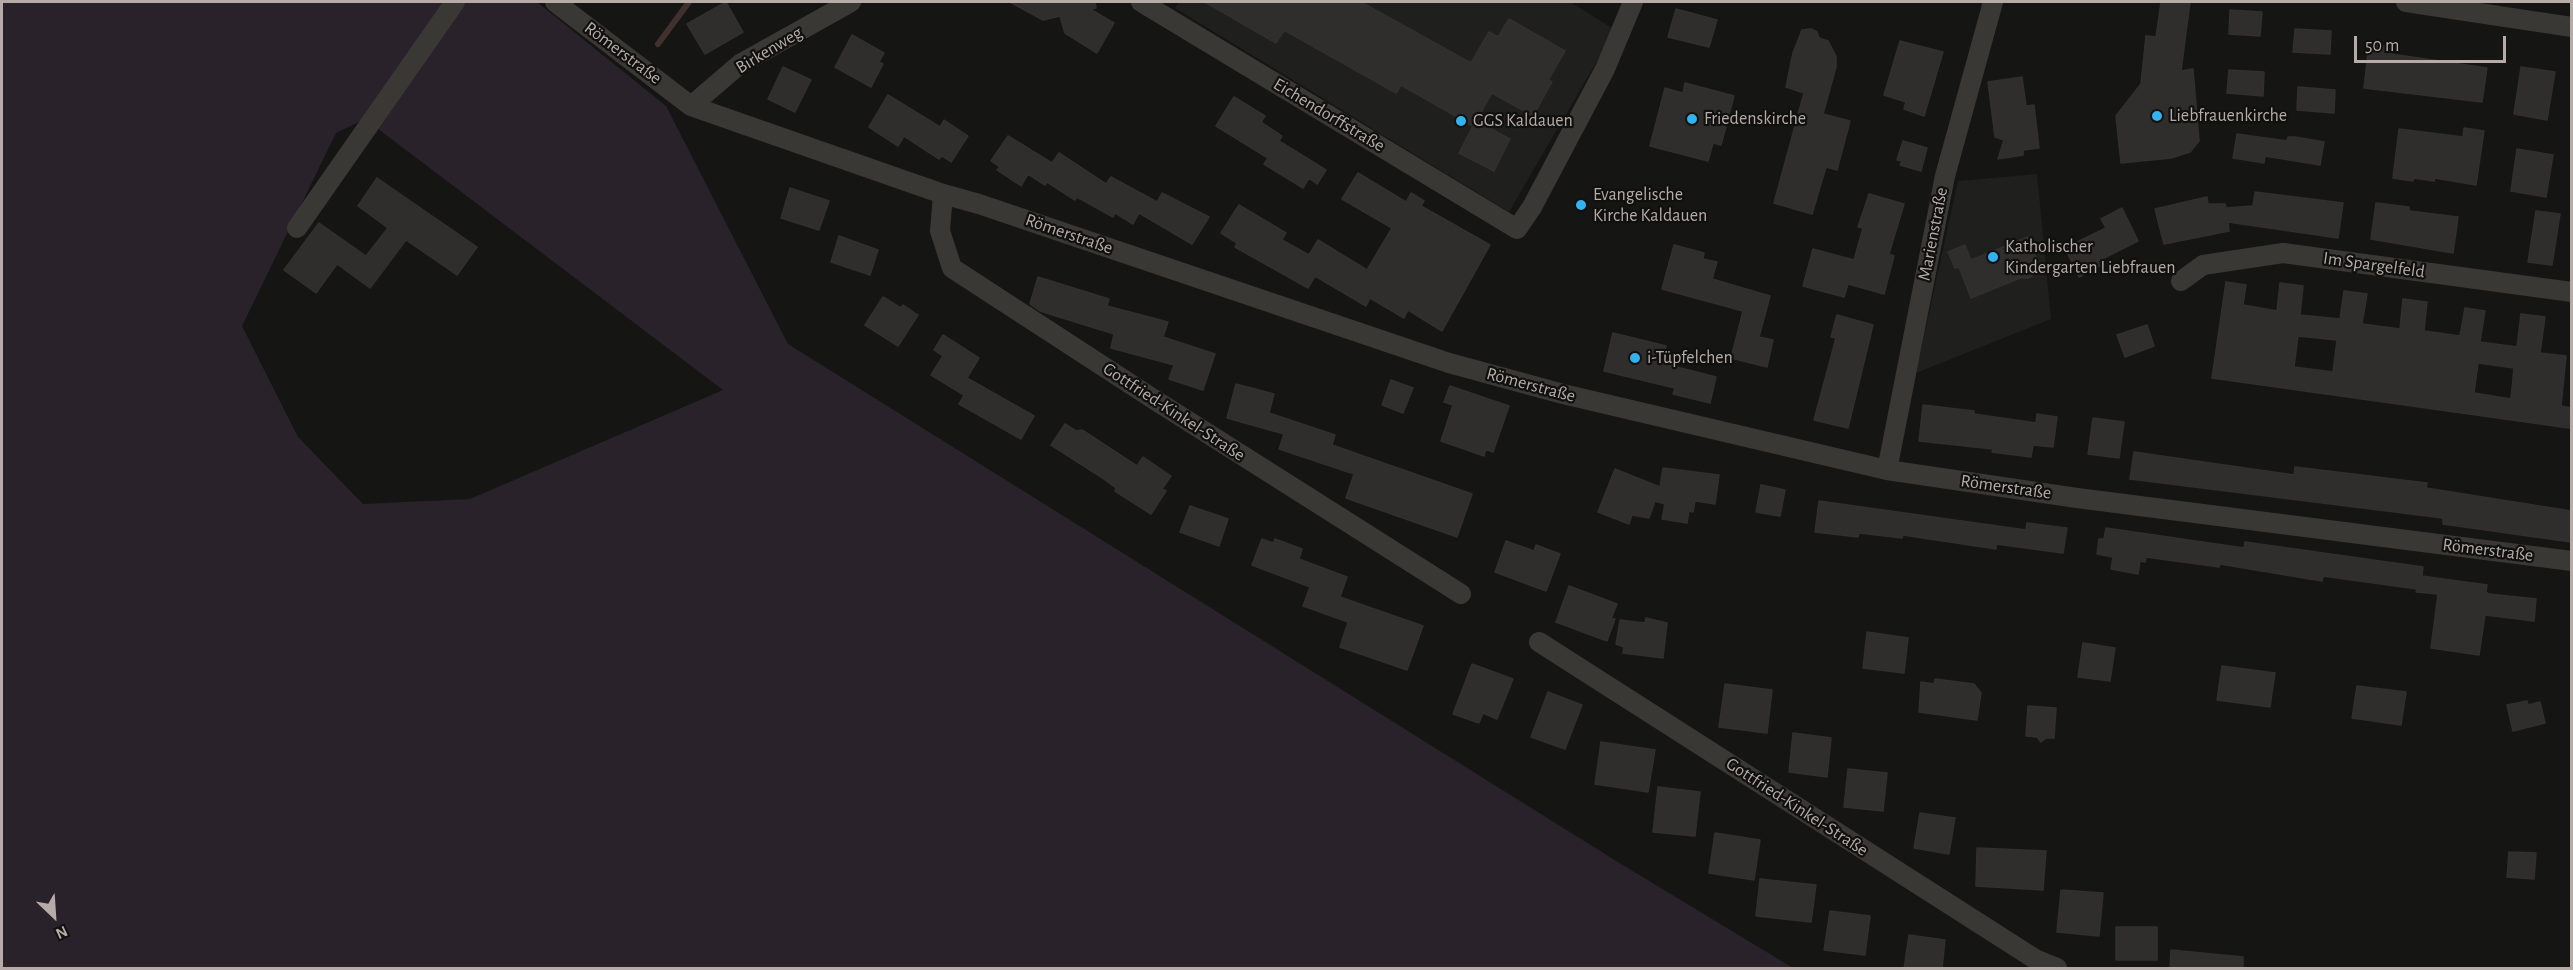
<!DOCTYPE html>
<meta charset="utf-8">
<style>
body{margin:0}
#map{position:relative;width:2573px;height:970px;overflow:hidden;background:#151514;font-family:"Alegreya Sans",sans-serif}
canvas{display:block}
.frame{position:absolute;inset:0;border:3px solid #b6aba6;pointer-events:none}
.north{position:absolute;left:24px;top:886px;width:60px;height:60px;-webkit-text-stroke:4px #10100f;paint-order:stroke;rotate:155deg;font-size:16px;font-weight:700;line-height:24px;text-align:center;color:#b6aba6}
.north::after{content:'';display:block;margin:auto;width:21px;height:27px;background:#b6aba6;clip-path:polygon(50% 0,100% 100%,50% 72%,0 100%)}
.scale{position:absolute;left:2354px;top:36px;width:152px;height:27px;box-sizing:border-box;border:3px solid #b6aba6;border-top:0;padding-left:8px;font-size:18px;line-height:21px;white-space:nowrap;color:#b6aba6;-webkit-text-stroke:4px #10100f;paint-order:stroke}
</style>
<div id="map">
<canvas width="2573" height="970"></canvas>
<div class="frame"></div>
<div class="north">N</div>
<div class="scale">50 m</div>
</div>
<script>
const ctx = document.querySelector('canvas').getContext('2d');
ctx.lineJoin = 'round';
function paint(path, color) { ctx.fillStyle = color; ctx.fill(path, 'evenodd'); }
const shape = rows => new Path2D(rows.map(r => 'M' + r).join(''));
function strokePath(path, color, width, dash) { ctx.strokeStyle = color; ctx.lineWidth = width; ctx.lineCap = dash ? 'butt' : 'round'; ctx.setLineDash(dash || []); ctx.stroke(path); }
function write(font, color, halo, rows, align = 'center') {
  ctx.font = font + ' "Alegreya Sans",sans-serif'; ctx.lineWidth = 4.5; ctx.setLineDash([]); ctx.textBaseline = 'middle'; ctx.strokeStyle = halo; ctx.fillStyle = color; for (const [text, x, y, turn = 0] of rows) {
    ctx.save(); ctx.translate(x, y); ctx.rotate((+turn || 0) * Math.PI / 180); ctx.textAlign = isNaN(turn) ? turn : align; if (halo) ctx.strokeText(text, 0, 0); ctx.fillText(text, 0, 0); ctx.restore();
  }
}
const built = shape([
 [1179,2,1571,2,1615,30,1509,212,1175,8],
 [2037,174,2051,319,1916,373,1958,181]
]);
const green = shape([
 [2,2,537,2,666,106,788,344,1613,859,1793,968,2,968],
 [365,119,723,390,470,499,363,504,298,437,242,326,336,133]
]);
const stream = shape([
 [658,44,689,2]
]);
const building = shape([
 [726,2,743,32,705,54,687,24,726,2],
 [1010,2,1095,2,1096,8,1090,9,1114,23,1097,53,1065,33,1060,16,1043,20,1010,2],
 [1205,2,1361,2,1471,63,1489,32,1498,37,1509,19,1565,51,1548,80,1552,82,1533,116,1492,93,1476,121,1510,139,1494,171,1459,153,1475,122,1473,126,1401,85,1396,93,1284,30,1276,43,1205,2],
 [2161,2,2190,2,2181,71,2193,69,2199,141,2190,152,2171,158,2121,163,2116,116,2141,84,2146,36,2156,37,2161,2],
 [1676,9,1717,20,1709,47,1668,37,1676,9],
 [2230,10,2262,12,2260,36,2229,34,2230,10],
 [1811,29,1817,32,1819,38,1828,41,1836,56,1836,67,1823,114,1850,121,1837,170,1826,167,1812,214,1774,203,1804,93,1786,87,1793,53,1802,30,1811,29],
 [2295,29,2331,31,2330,54,2293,52,2295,29],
 [852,35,884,53,879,62,883,64,871,87,835,67,852,35],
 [1900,41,1943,52,1924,116,1904,109,1906,102,1884,95,1900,41],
 [2369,44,2392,47,2391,54,2487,68,2482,102,2364,88,2369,44],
 [783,67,811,80,795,112,768,99,783,67],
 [2521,67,2555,72,2547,120,2514,114,2521,67],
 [2229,70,2264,72,2263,96,2227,93,2229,70],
 [2022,77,2026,106,2034,105,2039,148,2023,150,2023,155,1998,159,2004,140,1995,137,1988,82,2022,77],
 [1685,83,1734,96,1721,145,1713,143,1708,161,1650,146,1665,88,1683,93,1685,83],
 [2298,87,2335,90,2334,113,2297,110,2298,87],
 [888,95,940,127,944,120,968,136,951,162,942,156,939,159,904,136,898,146,869,127,888,95],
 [1234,97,1265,116,1261,122,1282,136,1279,141,1326,170,1317,184,1309,178,1303,188,1264,164,1268,158,1216,126,1234,97],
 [2464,128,2484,131,2476,185,2435,178,2434,181,2413,178,2413,181,2393,178,2399,129,2463,137,2464,128],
 [2237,134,2287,141,2288,137,2295,137,2324,142,2320,165,2265,156,2264,163,2233,158,2237,134],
 [1008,136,1052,163,1059,153,1106,184,1111,177,1157,202,1162,193,1209,217,1192,244,1139,213,1133,224,1115,213,1113,217,1077,197,1075,200,1047,182,1045,185,1028,174,1021,186,997,170,1000,167,991,161,1008,136],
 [1903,141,1927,148,1921,171,1900,165,1902,161,1897,160,1903,141],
 [2517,149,2553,155,2546,197,2511,191,2517,149],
 [1358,173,1406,202,1411,193,1424,201,1421,206,1490,245,1442,331,1408,310,1404,318,1370,298,1366,306,1315,276,1308,288,1235,247,1237,243,1221,233,1239,205,1286,233,1282,240,1309,255,1318,240,1367,270,1392,228,1342,199,1358,173],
 [377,178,477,247,457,275,406,240,370,288,337,264,316,293,284,270,319,223,366,256,388,228,358,206,377,178],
 [790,188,829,201,819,230,781,218,790,188],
 [2255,192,2343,203,2338,238,2228,222,2229,231,2164,244,2155,209,2207,197,2208,204,2225,204,2226,208,2253,206,2255,192],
 [1869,194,1904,204,1889,254,1894,256,1884,294,1848,284,1844,297,1803,286,1813,249,1854,260,1863,228,1858,227,1869,194],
 [2376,203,2409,207,2409,211,2458,217,2453,253,2371,239,2376,203],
 [2122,208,2138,241,2098,261,2100,266,2079,277,2065,248,2106,228,2101,219,2122,208],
 [2536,211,2560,214,2552,265,2528,262,2536,211],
 [839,236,878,250,870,275,831,262,839,236],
 [2028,237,2041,270,2028,278,2020,278,1971,298,1959,267,1955,268,1948,252,1965,245,1971,260,2028,237],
 [1674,245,1704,253,1703,259,1717,262,1712,279,1770,296,1759,337,1773,340,1767,367,1731,358,1743,311,1662,289,1674,245],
 [1038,277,1109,299,1107,306,1168,322,1163,337,1215,354,1203,390,1169,379,1174,365,1111,348,1114,334,1040,311,1030,304,1038,277],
 [2226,282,2246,285,2243,305,2277,311,2280,283,2303,286,2300,315,2340,319,2344,291,2367,294,2362,324,2400,329,2403,299,2427,302,2424,331,2460,336,2465,308,2485,311,2480,342,2517,347,2521,314,2545,317,2540,353,2566,356,2561,406,2571,408,2569,428,2212,378,2226,282],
 [2298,336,2337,340,2333,372,2294,367,2298,336],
 [2478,363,2514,368,2511,399,2474,393,2478,363],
 [883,297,901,308,903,305,918,315,898,346,865,325,883,297],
 [1837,315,1873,325,1848,428,1814,420,1836,338,1831,337,1837,315],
 [2147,325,2154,346,2125,357,2117,335,2147,325],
 [1613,333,1666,346,1661,363,1716,377,1710,403,1673,394,1675,388,1604,371,1613,333],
 [943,335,979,358,967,378,1034,416,1021,439,959,404,964,395,931,375,943,356,934,350,943,335],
 [1391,380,1413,388,1403,413,1382,405,1391,380],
 [1236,384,1274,394,1269,413,1335,435,1332,445,1472,494,1457,537,1346,498,1354,474,1279,449,1284,434,1227,418,1236,384],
 [1450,386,1509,406,1493,452,1486,449,1484,456,1441,441,1453,405,1444,402,1450,386],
 [1923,405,1974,411,1974,414,2036,423,2037,414,2057,417,2053,447,2033,445,2031,457,1992,452,1993,449,1919,441,1923,405],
 [2093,418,2124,422,2119,458,2088,454,2093,418],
 [1065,424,1076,431,1082,430,1137,466,1143,457,1171,476,1162,489,1166,491,1151,514,1115,491,1116,488,1101,477,1051,445,1065,424],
 [2134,452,2294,475,2295,467,2427,483,2426,488,2571,511,2571,542,2443,524,2443,518,2130,479,2134,452],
 [1663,468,1719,475,1715,504,1695,501,1693,512,1689,511,1687,523,1662,519,1665,504,1655,501,1649,518,1632,515,1629,524,1598,512,1615,469,1660,487,1663,468],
 [1761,485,1785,490,1780,516,1756,512,1761,485],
 [1819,501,2026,530,2027,523,2067,528,2063,553,1996,544,1996,549,1903,535,1902,538,1859,533,1858,537,1815,532,1819,501],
 [1190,506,1228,519,1219,546,1180,532,1190,506],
 [2106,528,2244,548,2245,542,2423,567,2422,576,2487,585,2486,592,2489,594,2536,599,2534,621,2485,615,2479,655,2431,648,2438,594,2416,592,2417,589,2323,576,2322,581,2220,564,2219,567,2146,557,2145,562,2140,561,2138,574,2111,569,2113,557,2097,554,2099,539,2104,539,2106,528],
 [1262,539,1273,543,1275,539,1302,549,1299,559,1347,577,1340,597,1423,626,1407,670,1340,647,1348,622,1303,606,1310,587,1252,565,1262,539],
 [1506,541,1534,551,1536,545,1560,554,1546,591,1495,572,1506,541],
 [1569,586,1617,604,1611,619,1615,619,1607,641,1556,622,1569,586],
 [1646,618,1667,623,1663,658,1623,653,1624,647,1616,644,1620,620,1645,623,1646,618],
 [1867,632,1908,638,1904,673,1863,668,1867,632],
 [2083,643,2115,648,2110,681,2078,677,2083,643],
 [1472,664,1513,679,1497,719,1483,713,1479,723,1453,714,1472,664],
 [2222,666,2275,673,2270,707,2217,700,2222,666],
 [1935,679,1974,684,1981,693,1977,720,1919,712,1921,682,1934,684,1935,679],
 [1725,684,1772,690,1767,733,1719,727,1725,684],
 [2357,686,2406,692,2401,725,2352,718,2357,686],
 [1548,692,1582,705,1565,749,1531,737,1548,692],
 [2527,701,2528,705,2540,702,2545,723,2513,731,2507,705,2527,701],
 [2028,706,2056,708,2054,738,2046,738,2041,742,2037,737,2026,736,2028,706],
 [1793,733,1831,738,1827,777,1789,772,1793,733],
 [1601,742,1655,750,1648,792,1595,784,1601,742],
 [1848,769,1887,773,1883,811,1844,807,1848,769],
 [1658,787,1700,792,1695,836,1653,832,1658,787],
 [1920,813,1955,818,1949,854,1914,848,1920,813],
 [1715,833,1760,840,1754,880,1709,873,1715,833],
 [1977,848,2046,851,2043,890,1976,886,1977,848],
 [2509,852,2536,853,2534,879,2507,877,2509,852],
 [1760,879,1816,885,1811,922,1756,916,1760,879],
 [2061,890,2103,893,2099,936,2057,932,2061,890],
 [1830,911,1870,916,1865,955,1824,950,1830,911],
 [2116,927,2157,927,2157,960,2116,960,2116,927],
 [1909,935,1945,940,1942,969,1904,969,1909,935],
 [2171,950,2243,957,2243,969,2170,969,2171,950]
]);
const minor = shape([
 [555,2,691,106,943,194,979,204,1449,363,1563,394,1887,470,2077,498,2572,561],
 [1141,2,1517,229,1532,207,1605,69,1633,2],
 [2406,2,2572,27],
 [691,106,740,64,851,2],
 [943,194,940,231,952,268,1158,402,1461,594],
 [297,228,455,2],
 [2181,281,2203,265,2283,253,2572,292],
 [1887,470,1945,176,1993,2],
 [1539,642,2035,959,2057,968]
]);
const markers = [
 [2157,116,6,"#32b2ef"],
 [1692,119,6,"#32b2ef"],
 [1461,121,6,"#32b2ef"],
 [1581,205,6,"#32b2ef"],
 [1993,257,6,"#32b2ef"],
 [1635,358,6,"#32b2ef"]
];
const streetNames = [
 ["Birkenweg",769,50,-31],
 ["Römerstraße",623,53,37],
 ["Eichendorffstraße",1329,115,31],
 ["Römerstraße",1069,234,19],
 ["Marienstraße",1933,234,-79],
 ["Im Spargelfeld",2374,265,8],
 ["Römerstraße",1531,385,15],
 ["Gottfried-Kinkel-Straße",1174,412,33],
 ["Römerstraße",2006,487,8],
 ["Römerstraße",2488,550,7],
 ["Gottfried-Kinkel-Straße",1797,807,33]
];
const poiNames = [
 ["Liebfrauenkirche",2169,116],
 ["Friedenskirche",1704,119],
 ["GGS Kaldauen",1473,121],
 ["Evangelische",1593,195],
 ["Kirche Kaldauen",1593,216],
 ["Katholischer",2005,247],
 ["Kindergarten Liebfrauen",2005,268],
 ["i-Tüpfelchen",1647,358]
];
paint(built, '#1f1f1d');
paint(green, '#29222a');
strokePath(stream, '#40312f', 6);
paint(building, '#2f2e2c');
strokePath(building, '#31302e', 1.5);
strokePath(minor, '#3a3835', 20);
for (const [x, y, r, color] of markers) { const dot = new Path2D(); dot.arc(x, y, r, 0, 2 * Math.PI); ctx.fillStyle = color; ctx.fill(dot); strokePath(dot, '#10100f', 2); }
write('18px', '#b6aba6', '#10100f', streetNames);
write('18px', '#b6aba6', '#10100f', poiNames, 'left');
</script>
